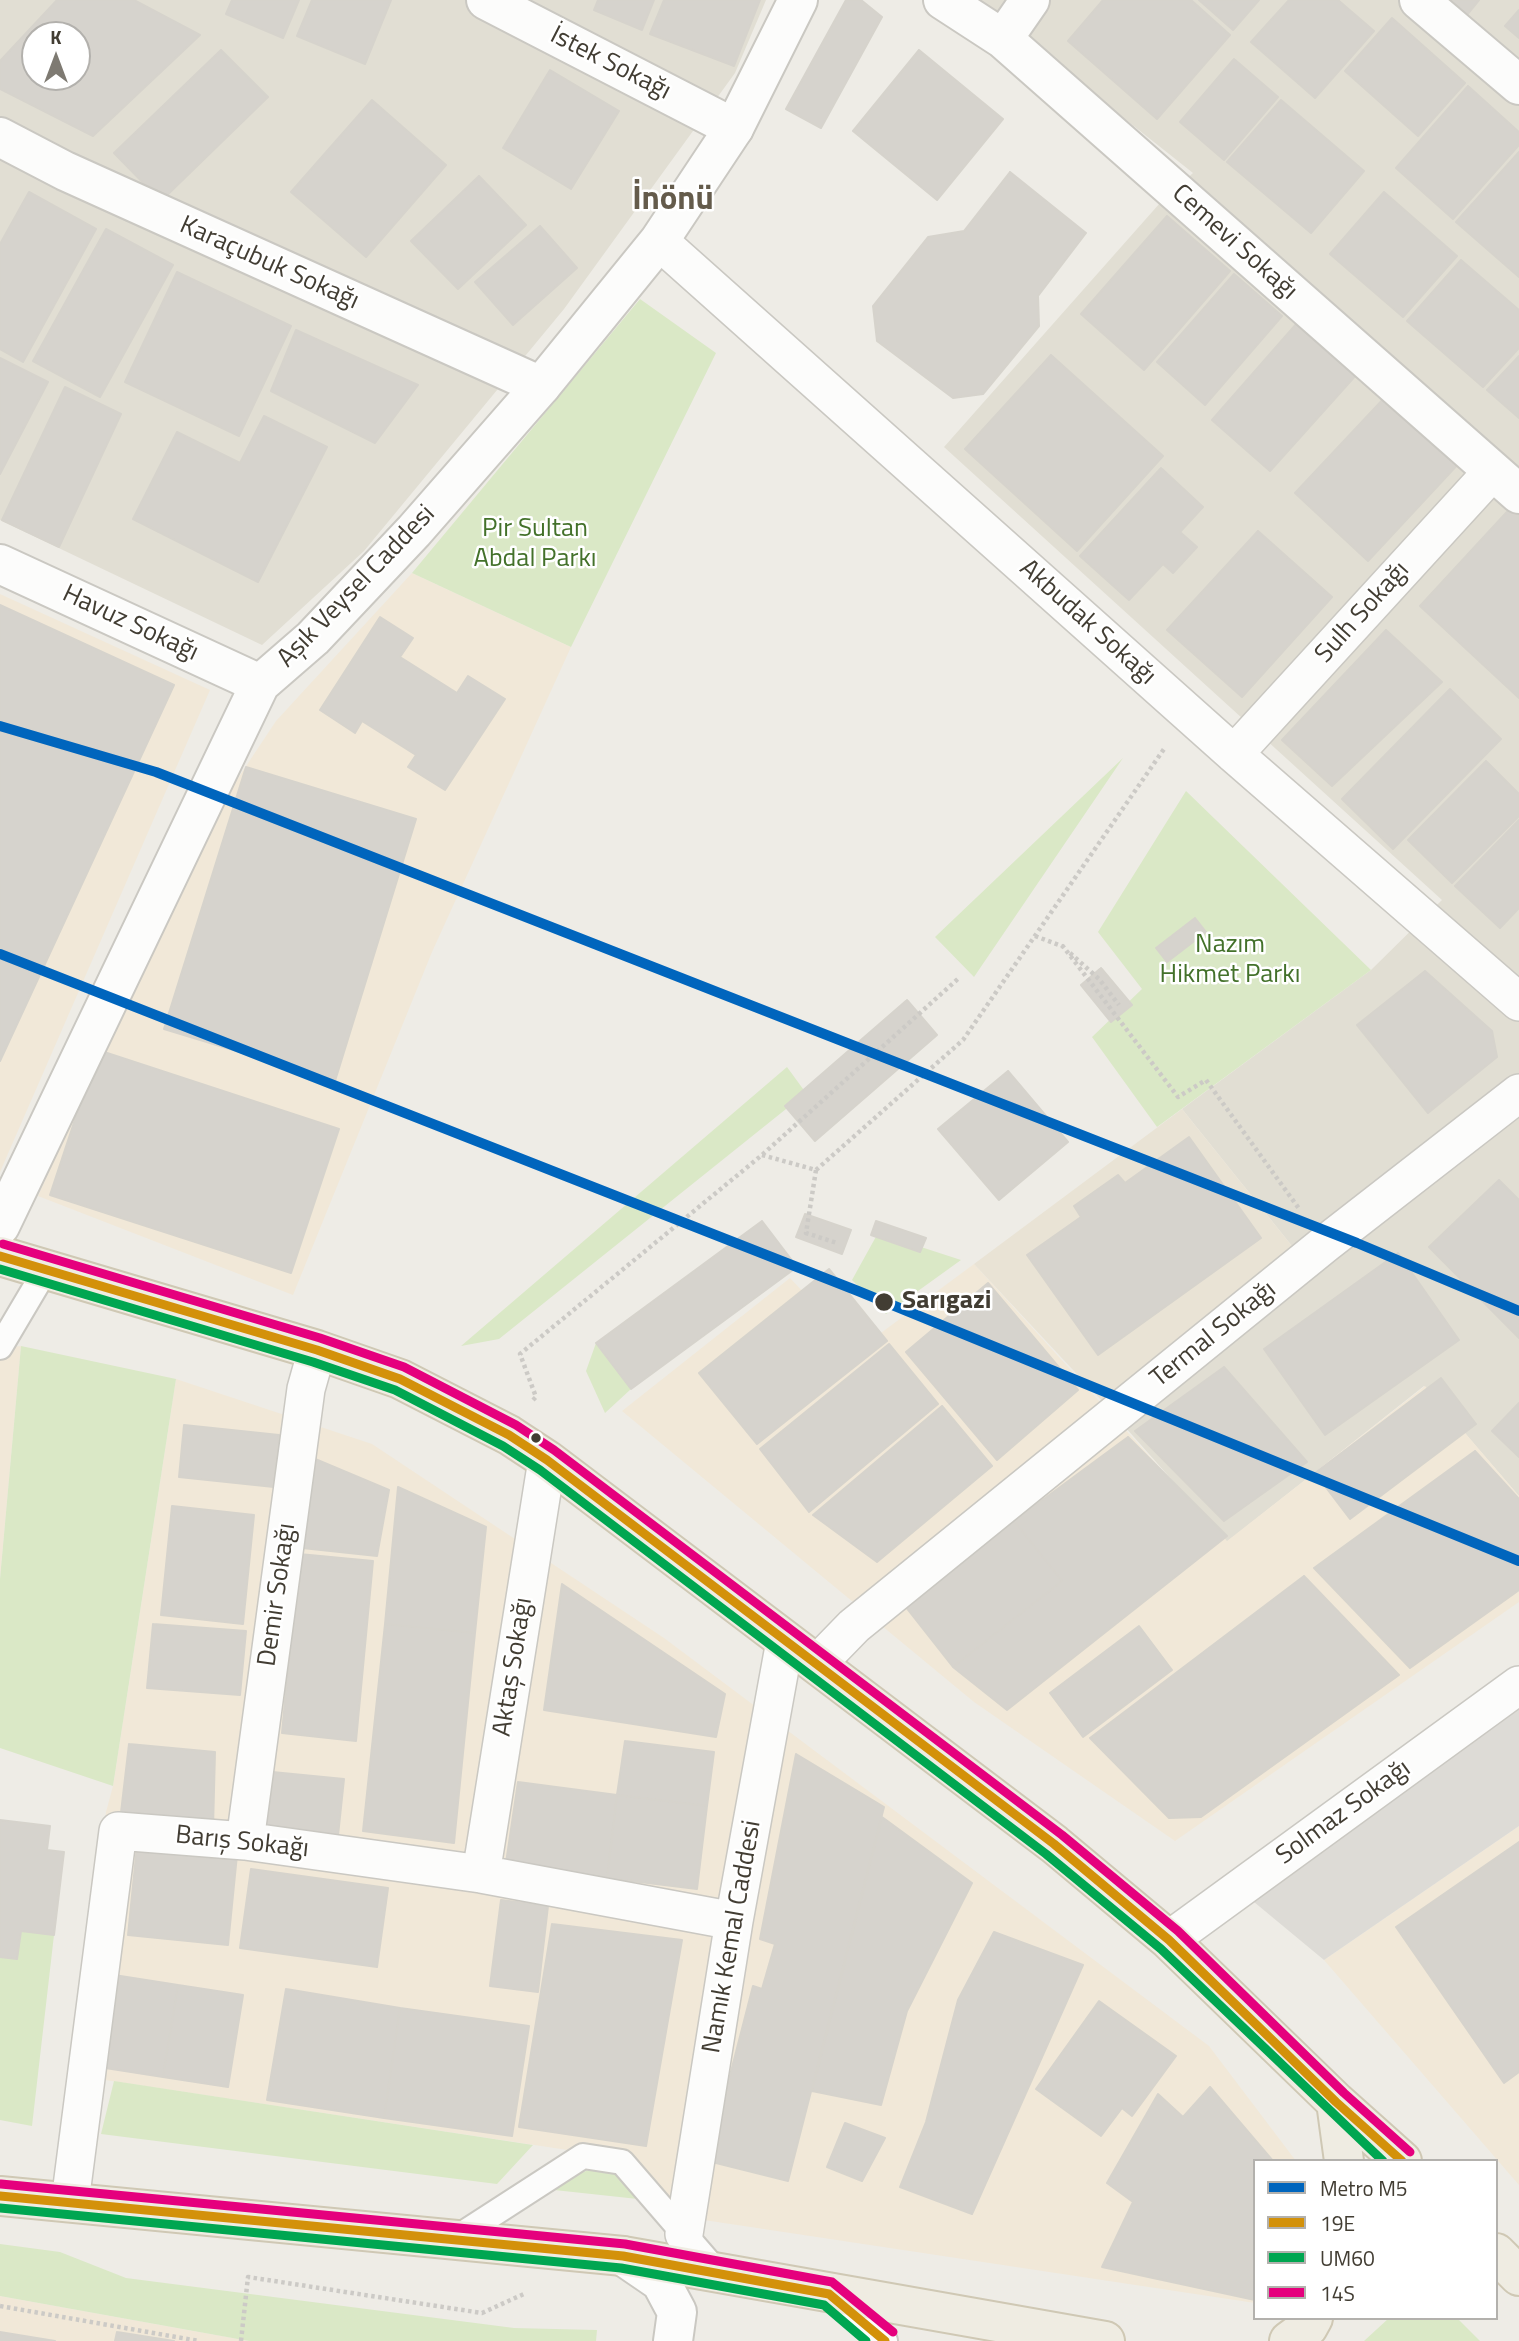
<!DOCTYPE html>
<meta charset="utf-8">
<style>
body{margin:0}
#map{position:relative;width:1519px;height:2341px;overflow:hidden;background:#eeece6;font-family:"Titillium Web",sans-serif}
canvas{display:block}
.legend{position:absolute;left:1253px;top:2159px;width:245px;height:161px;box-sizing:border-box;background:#fff;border:2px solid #b3b1ad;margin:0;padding:9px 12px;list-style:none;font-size:21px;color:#423d33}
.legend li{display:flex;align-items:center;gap:14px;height:35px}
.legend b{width:35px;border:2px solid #b3b1ad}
.north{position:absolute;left:21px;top:21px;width:70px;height:70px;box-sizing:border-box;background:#fff;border:2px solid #b3b1ad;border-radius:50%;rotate:0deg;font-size:19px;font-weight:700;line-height:28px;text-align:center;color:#423d33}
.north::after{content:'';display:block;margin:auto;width:24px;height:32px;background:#7e7a72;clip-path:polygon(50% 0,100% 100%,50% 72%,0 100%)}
</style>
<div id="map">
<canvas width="1519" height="2341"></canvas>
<ul class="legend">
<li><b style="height:9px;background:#0065bd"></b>Metro M5</li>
<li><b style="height:9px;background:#d3910a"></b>19E</li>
<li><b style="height:9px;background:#00a651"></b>UM60</li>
<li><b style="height:9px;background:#e5007d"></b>14S</li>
</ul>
<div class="north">K</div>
</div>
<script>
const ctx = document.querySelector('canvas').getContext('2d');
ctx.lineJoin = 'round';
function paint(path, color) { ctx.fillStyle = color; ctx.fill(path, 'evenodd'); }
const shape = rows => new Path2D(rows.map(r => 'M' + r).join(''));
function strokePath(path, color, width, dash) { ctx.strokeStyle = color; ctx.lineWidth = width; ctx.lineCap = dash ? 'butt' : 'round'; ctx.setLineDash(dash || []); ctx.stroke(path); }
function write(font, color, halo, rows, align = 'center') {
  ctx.font = font + ' "Titillium Web",sans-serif'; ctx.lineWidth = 5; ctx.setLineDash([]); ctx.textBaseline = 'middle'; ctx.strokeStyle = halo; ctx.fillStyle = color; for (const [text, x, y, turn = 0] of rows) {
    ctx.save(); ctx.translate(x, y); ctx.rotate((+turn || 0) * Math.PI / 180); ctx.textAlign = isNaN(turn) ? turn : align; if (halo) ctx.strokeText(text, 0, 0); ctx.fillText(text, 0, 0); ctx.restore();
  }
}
const residential = shape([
 [0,0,766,0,735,73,564,309,364,551,262,645,0,520],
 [35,35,77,35,77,77,35,77],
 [975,0,1519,0,1519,1496,1424,1386,1227,1542,1102,1401,1304,1261,1182,1109,1371,970,1442,900,944,447,1160,203,1193,173]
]);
const commercial = shape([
 [412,573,571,647,432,952,293,1295,38,1196,195,843,276,721],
 [0,594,210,690,0,1172],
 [974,1264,1227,1541,1425,1386,1519,1496,1519,1602,1175,1841,974,1702,622,1411,790,1278,858,1350],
 [21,1346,0,1579,0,1348],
 [176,1379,372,1444,664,1638,1209,2046,1296,2161,1255,2161,1255,2303,684,2217,627,2159,72,2075,106,1812,113,1786],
 [1519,1826,1519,2185,1324,1960],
 [0,2296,249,2341,0,2341]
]);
const education = shape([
 [1182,1109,1304,1261,1102,1401,974,1264]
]);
const green = shape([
 [640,299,716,353,571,647,412,573],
 [1123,758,974,977,935,937],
 [1186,791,1371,970,1157,1127,1092,1037,1142,989,1098,932],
 [787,1067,806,1093,499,1339,461,1346],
 [878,1233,961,1260,886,1314,852,1280],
 [596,1343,631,1389,605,1413,586,1371],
 [21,1346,176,1379,113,1786,0,1748,0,1579],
 [21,1931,54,1935,32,2126,0,2120,0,1957,17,1959],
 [114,2081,533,2145,497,2184,101,2134],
 [602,2164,647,2200,545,2189],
 [0,2244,60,2252,126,2278,514,2328,597,2330,596,2341,249,2341,0,2296],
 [1389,2318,1457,2318,1480,2341,1364,2341]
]);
const parking = shape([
 [1519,1700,1519,1826,1324,1960,1248,1897]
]);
const building = shape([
 [57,0,134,0,200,35,93,136,0,89,0,61,57,0],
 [35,35,77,35,77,77,35,77,35,35],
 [232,0,299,0,283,38,226,14,232,0],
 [312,0,391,0,365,64,297,36,312,0],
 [598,0,654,0,642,30,594,10,598,0],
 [664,0,760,0,734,66,650,34,664,0],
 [846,0,861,0,882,17,821,128,786,109,846,0],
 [1103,0,1191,0,1230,35,1157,119,1068,41,1103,0],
 [1199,0,1259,0,1233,30,1199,0],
 [1289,0,1338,0,1374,31,1315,98,1251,42,1289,0],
 [1435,0,1479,0,1462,21,1435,0],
 [1519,10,1519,38,1505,26,1519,10],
 [1392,18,1465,83,1418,136,1345,71,1392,18],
 [221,50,268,97,161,201,114,153,221,50],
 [919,50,1003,119,937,200,853,131,919,50],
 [1234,59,1278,97,1224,160,1180,122,1234,59],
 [550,70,619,111,571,189,503,148,550,70],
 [1468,86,1519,132,1519,145,1453,219,1396,168,1468,86],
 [372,100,446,165,366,257,291,192,372,100],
 [1281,100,1364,171,1311,233,1227,162,1281,100],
 [1519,152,1519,277,1456,222,1519,152],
 [1010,172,1086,233,1038,296,1039,326,983,394,953,398,877,341,873,306,928,237,964,231,1010,172],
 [479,176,526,225,458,289,411,241,479,176],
 [29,192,96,229,23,362,0,349,0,244,29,192],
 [1384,192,1457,256,1403,317,1330,254,1384,192],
 [1167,216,1230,271,1144,370,1081,314,1167,216],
 [540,226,577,268,513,325,475,282,540,226],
 [106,229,173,265,100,397,33,361,106,229],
 [1461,260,1519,310,1519,348,1483,387,1407,321,1461,260],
 [177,272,291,326,239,436,125,382,177,272],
 [1234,274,1282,316,1205,405,1157,362,1234,274],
 [1298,322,1357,374,1270,471,1212,420,1298,322],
 [296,330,418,385,375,443,271,391,296,330],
 [1051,355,1163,456,1077,551,965,449,1051,355],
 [1519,356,1519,418,1487,390,1519,356],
 [0,358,48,382,0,474,0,358],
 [65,387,121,414,59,547,2,520,65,387],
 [1388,394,1461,461,1368,561,1295,493,1388,394],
 [264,416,327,447,258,582,133,519,177,432,240,463,264,416],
 [1161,468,1203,507,1180,532,1197,547,1173,573,1163,564,1129,600,1080,556,1161,468],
 [1517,501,1519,503,1519,698,1420,606,1517,501],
 [1258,531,1332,597,1242,697,1167,630,1258,531],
 [0,605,174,685,0,1061,0,605],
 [380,617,413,638,400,657,457,693,468,676,505,699,445,790,408,767,416,755,362,721,355,733,320,710,380,617],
 [1386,630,1442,682,1332,786,1282,740,1386,630],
 [1450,689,1501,739,1393,849,1342,799,1450,689],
 [1486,761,1519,794,1519,816,1452,883,1408,840,1486,761],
 [246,767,416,819,335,1081,164,1029,246,767],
 [1519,820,1519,908,1500,928,1455,886,1519,820],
 [1195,918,1206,932,1167,962,1156,948,1195,918],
 [1101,968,1132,1005,1111,1022,1081,985,1101,968],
 [1425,971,1492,1031,1497,1057,1428,1113,1357,1025,1425,971],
 [907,1000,937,1035,815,1141,785,1106,907,1000],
 [98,1050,339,1129,291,1273,50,1195,98,1050],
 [1008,1071,1068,1142,999,1200,938,1129,1008,1071],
 [1189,1137,1261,1238,1098,1355,1027,1255,1081,1217,1074,1206,1118,1175,1125,1183,1189,1137],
 [1499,1180,1519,1200,1519,1338,1429,1247,1499,1180],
 [805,1214,851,1230,842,1254,796,1237,805,1214],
 [762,1221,797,1267,631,1389,596,1343,762,1221],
 [876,1221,926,1238,920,1252,871,1235,876,1221],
 [1398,1253,1459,1340,1325,1435,1264,1349,1398,1253],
 [829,1269,887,1341,757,1444,699,1373,829,1269],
 [988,1283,1078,1390,997,1460,906,1352,988,1283],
 [889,1344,938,1404,809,1512,760,1449,889,1344],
 [1224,1367,1307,1462,1224,1521,1135,1431,1224,1367],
 [1441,1378,1476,1424,1350,1519,1315,1473,1441,1378],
 [1519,1403,1519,1457,1492,1431,1519,1403],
 [942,1406,992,1466,877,1562,813,1515,942,1406],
 [184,1425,279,1435,274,1487,179,1477,184,1425],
 [1128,1437,1227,1536,1007,1710,953,1667,1062,1581,1014,1521,1128,1437],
 [1475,1451,1519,1499,1519,1590,1410,1668,1314,1568,1475,1451],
 [308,1456,389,1490,377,1556,293,1547,308,1456],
 [398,1487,486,1527,475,1633,385,1624,398,1487],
 [172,1506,254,1515,243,1624,161,1615,172,1506],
 [1014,1521,1062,1581,953,1667,905,1606,1014,1521],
 [299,1554,373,1561,356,1741,282,1733,299,1554],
 [1304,1576,1399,1675,1201,1817,1169,1818,1090,1738,1304,1576],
 [562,1584,725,1694,716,1737,544,1710,562,1584],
 [153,1624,246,1631,240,1695,147,1688,153,1624],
 [385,1624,475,1633,454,1843,363,1831,385,1624],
 [1139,1626,1172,1670,1083,1737,1050,1693,1139,1626],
 [625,1741,714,1752,707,1806,617,1795,625,1741],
 [129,1744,215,1752,213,1828,120,1821,129,1744],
 [796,1754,884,1807,788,2181,708,2161,753,1986,762,1989,775,1944,760,1939,796,1754],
 [262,1771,344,1779,337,1845,255,1836,262,1771],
 [518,1782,617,1795,607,1878,506,1863,518,1782],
 [617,1795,707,1806,697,1889,607,1878,617,1795],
 [882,1817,972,1883,907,2011,881,2105,812,2091,882,1817],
 [0,1820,50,1826,47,1850,64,1852,54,1935,21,1931,17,1959,0,1957,0,1820],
 [1519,1842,1519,2072,1504,2083,1396,1927,1519,1842],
 [137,1846,237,1855,228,1945,128,1935,137,1846],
 [251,1869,388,1888,377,1967,240,1948,251,1869],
 [501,1900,548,1906,538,1992,490,1986,501,1900],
 [552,1924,682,1940,646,2146,519,2127,552,1924],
 [994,1932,1083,1965,972,2214,900,2187,926,2122,958,2000,994,1932],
 [114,1975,178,1985,163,2077,99,2067,114,1975],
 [178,1985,243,1995,228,2087,163,2077,178,1985],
 [286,1989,400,2008,384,2118,267,2100,286,1989],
 [1099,2001,1176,2056,1132,2116,1122,2108,1101,2136,1036,2089,1099,2001],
 [400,2008,529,2026,512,2136,384,2118,400,2008],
 [1210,2087,1273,2161,1255,2161,1255,2300,1102,2267,1133,2202,1107,2183,1158,2094,1183,2117,1210,2087],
 [845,2123,885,2138,862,2181,827,2167,845,2123],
 [0,2332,55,2341,0,2341,0,2332],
 [117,2332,174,2341,115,2341,117,2332]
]);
const path = shape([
 [1035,936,1064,947],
 [1062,945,1178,1097,1206,1080,1300,1210],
 [1070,953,1099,979,1119,1005],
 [762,1155,816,1170,963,1040,1164,749],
 [816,1170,806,1233,837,1243],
 [533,1400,536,1397,520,1354,762,1155,960,977],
 [0,2306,199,2341],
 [241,2341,248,2277,482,2313,526,2293]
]);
const service = shape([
 [0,1347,45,1271],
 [453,2240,583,2156,622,2162,718,2273],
 [832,2296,885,2341]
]);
const pedestrian = shape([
 [659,241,1234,754,1519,1002],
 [1234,754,1492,472],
 [817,1664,854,1626,1325,1244,1519,1093],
 [245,1841,306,1389,317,1350],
 [481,1874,547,1460],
 [1169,1940,1519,1685],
 [70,2202,118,1831,245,1841,481,1874,734,1921],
 [684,2234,734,1921,785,1641]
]);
const minor = shape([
 [486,0,734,128],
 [943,0,1003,39,1519,494],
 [1419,0,1519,85],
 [1003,39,1030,0],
 [0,137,65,171,541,386],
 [0,564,260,684]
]);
const tertiary = shape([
 [0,1226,260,684,313,638,414,531,541,386,659,241,734,128,798,0],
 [623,2256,661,2282,677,2312,673,2341]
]);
const primary = shape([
 [0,1256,317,1350,400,1379,509,1435,547,1460,1054,1844,1169,1940,1336,2102,1402,2161],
 [1336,2102,1344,2161],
 [0,2196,623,2256,1105,2341],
 [1496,2253,1519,2276],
 [1289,2341,1308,2327,1313,2318]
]);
const bus1 = shape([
 [0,1256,317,1350,400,1379,509,1435,547,1460,1054,1844,1169,1940,1336,2102,1402,2161],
 [0,2196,623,2256,829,2294,885,2341]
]);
const bus2 = shape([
 [0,1269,313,1362,395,1390,503,1446,540,1470,1046,1854,1161,1949,1383,2161],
 [0,2208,621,2268,824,2305,866,2341]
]);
const bus3 = shape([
 [3,1244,320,1338,404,1367,516,1425,554,1450,1062,1835,1178,1931,1344,2093,1410,2152],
 [1,2184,625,2244,832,2282,893,2332]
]);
const metro1 = shape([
 [0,726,156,772,1357,1243,1519,1311],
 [0,954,858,1291,1519,1561]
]);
const markers = [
 [884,1302,10,"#423d33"],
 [536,1438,6,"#423d33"]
];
const streetNames = [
 ["İstek Sokağı",610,64,27],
 ["Cemevi Sokağı",1234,243,42],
 ["Karaçubuk Sokağı",269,264,24],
 ["Aşık Veysel Caddesi",357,587,-46],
 ["Sulh Sokağı",1363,613,-48],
 ["Akbudak Sokağı",1087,623,42],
 ["Havuz Sokağı",130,624,25],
 ["Termal Sokağı",1214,1335,-39],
 ["Demir Sokağı",278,1595,-82],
 ["Aktaş Sokağı",514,1667,-81],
 ["Solmaz Sokağı",1344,1813,-36],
 ["Barış Sokağı",242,1843,6],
 ["Namık Kemal Caddesi",733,1937,-80]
];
const parkNames = [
 ["Pir Sultan",535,530],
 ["Abdal Parkı",535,560],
 ["Nazım",1230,946],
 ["Hikmet Parkı",1230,976]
];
const stopNames = [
 ["Sarıgazi",902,1302]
];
const districtNames = [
 ["İnönü",673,201]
];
paint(residential, '#e1ded3');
paint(commercial, '#f1e8d8');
paint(education, '#e9e3d5');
paint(green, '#dae8c6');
paint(parking, '#dddbd6');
paint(building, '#d6d3cd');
strokePath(building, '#d6d3cc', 2);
strokePath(service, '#cac8c2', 28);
strokePath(pedestrian, '#cac8c2', 40);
strokePath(minor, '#cac8c2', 42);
strokePath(tertiary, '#cac8c2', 42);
strokePath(primary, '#cfc8b4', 42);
strokePath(path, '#cccac6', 4.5, [3.5, 3.5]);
strokePath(service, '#fcfcfb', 24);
strokePath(pedestrian, '#fcfcfb', 37);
strokePath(minor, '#fcfcfb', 38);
strokePath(tertiary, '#fcfcfb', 38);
strokePath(primary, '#efece2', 38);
strokePath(bus1, '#d3910a', 9);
strokePath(bus2, '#00a651', 9);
strokePath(bus3, '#e5007d', 9);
strokePath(metro1, '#0065bd', 10);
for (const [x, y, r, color] of markers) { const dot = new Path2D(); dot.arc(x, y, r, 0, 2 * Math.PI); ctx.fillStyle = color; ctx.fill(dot); strokePath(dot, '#fff', 2.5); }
write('26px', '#423d33', '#fff', streetNames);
write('26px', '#43712a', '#fff', parkNames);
write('bold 26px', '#423d33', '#fff', stopNames, 'left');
write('bold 33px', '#645b4b', '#fff', districtNames);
</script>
